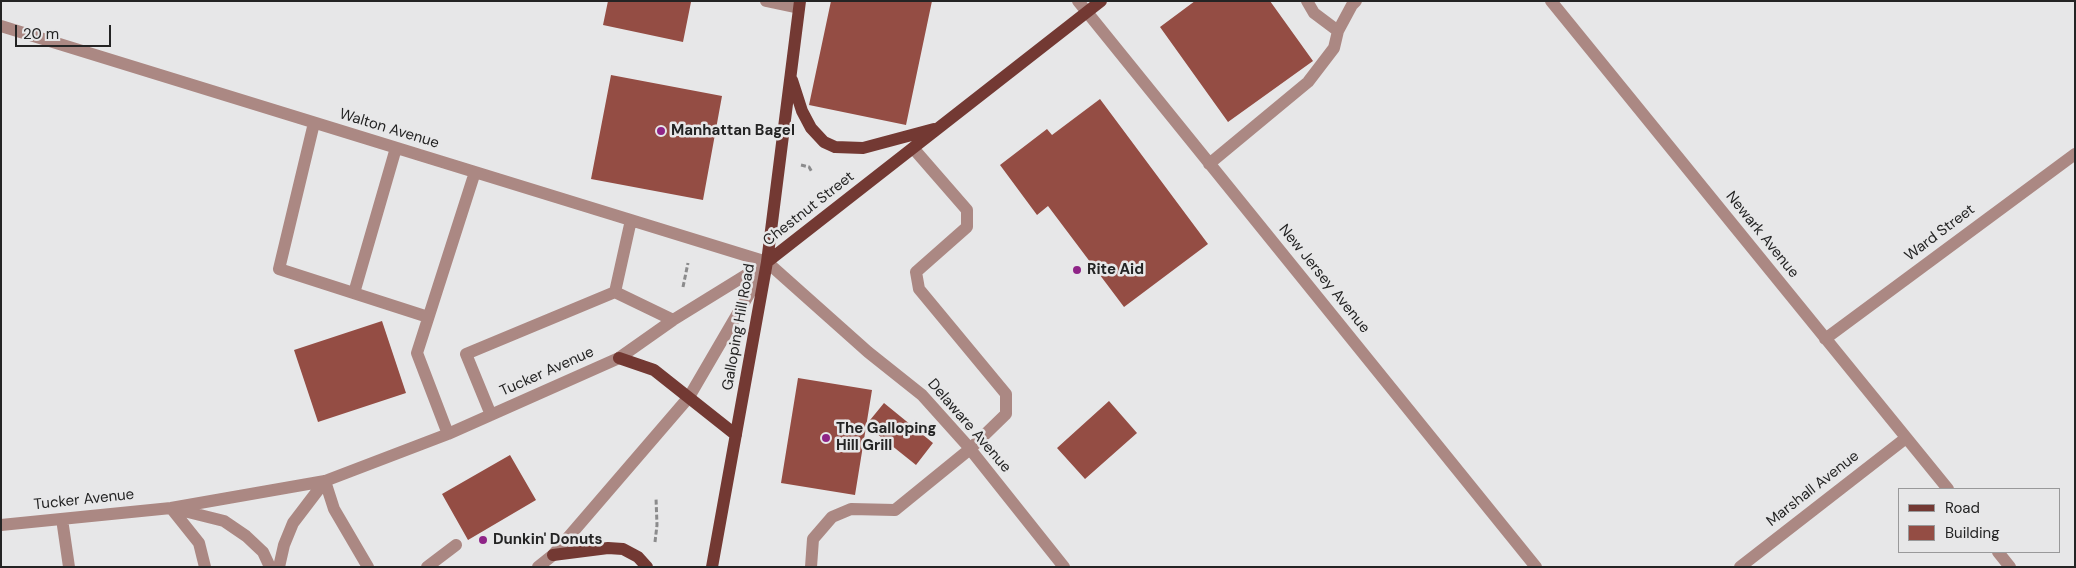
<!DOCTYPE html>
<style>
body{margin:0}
#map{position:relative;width:2076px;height:568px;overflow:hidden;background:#e7e7e8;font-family:"DM Sans",sans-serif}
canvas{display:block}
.frame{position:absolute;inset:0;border:2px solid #242424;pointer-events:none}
.legend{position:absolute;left:1898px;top:488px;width:162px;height:65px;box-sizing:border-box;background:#e7e7e8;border:1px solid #99999a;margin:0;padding:6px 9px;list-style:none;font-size:15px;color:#242424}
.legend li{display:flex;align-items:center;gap:10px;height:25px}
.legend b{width:25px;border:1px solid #99999a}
.scale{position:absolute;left:15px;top:25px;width:96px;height:22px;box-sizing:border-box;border:2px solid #242424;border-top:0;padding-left:6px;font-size:15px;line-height:18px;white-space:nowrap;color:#242424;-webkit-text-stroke:4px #e7e7e8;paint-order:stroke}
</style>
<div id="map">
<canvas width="2076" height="568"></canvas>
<div class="frame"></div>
<ul class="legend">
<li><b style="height:6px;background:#733933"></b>Road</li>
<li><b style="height:14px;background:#944d44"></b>Building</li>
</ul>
<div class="scale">20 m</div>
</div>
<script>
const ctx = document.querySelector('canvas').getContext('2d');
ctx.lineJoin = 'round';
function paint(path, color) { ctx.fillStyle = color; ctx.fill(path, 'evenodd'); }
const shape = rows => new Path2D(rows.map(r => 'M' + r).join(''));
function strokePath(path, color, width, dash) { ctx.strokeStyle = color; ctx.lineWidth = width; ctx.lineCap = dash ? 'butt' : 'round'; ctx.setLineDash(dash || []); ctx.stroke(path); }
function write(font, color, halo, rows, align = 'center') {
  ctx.font = font + ' "DM Sans",sans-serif'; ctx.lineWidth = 5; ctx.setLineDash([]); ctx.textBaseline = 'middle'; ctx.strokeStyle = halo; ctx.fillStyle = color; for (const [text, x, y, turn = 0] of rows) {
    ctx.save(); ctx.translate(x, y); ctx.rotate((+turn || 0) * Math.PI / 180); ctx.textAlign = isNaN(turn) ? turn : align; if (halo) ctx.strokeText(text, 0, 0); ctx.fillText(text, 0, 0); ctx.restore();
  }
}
const building = shape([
 [608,1,691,2,683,42,603,25],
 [831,1,932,1,906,125,809,105],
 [1195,1,1270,1,1313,61,1228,122,1160,27],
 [611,75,722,96,703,200,591,179],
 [1100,99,1208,244,1124,307,1048,206,1037,215,1000,165,1047,129,1052,135],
 [382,321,406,393,318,422,294,350],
 [798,378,872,390,855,495,781,483],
 [1109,401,1137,433,1085,479,1057,448],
 [884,403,933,443,916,465,866,425],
 [510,455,536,500,468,540,442,494]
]);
const path = shape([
 [801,165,809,167,812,172],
 [683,287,688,263],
 [655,542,657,525,656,498]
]);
const minor = shape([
 [766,1,799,8],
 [1078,1,1536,567],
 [1307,1,1314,13,1338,31,1352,5,1356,1],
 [1551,1,1948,489],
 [1,26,767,262,868,352,922,395,966,444,1064,567],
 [314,123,279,269,428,317],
 [1209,164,1308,82,1334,48,1338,31],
 [615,292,673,320],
 [354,293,396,148],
 [1825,339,2075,154],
 [491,415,466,354,615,292,631,220],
 [448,434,417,353,475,172],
 [325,481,334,509,368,567],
 [171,508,199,543,205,567],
 [176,509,224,521,246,536,263,552,270,567],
 [62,519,69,567],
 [1,525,171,508,325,481,448,434,619,358,673,320,767,262],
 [1998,552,2010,567],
 [279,567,284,545,293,523,325,481],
 [427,567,456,545],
 [538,567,553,555,689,397,766,265],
 [811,567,813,539,832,517,851,509,895,510,970,449,1006,414,1006,394,919,289,916,272,967,227,967,210,913,148],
 [1740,567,1906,438]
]);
const major = shape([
 [792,80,802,111,811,128,824,142,835,147,863,148,934,129],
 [767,262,1101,1],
 [619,358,654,370,736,435],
 [553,555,608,548,623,549,638,557,647,567],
 [712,567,767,262,800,1]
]);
const markers = [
 [661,131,5,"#8f2487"],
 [1077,270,5,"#8f2487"],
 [826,438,5,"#8f2487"],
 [483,540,5,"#8f2487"]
];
const streetNames = [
 ["Walton Avenue",389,129,17],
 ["Chestnut Street",809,209,-38],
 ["Ward Street",1940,233,-37],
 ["Newark Avenue",1762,235,51],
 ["New Jersey Avenue",1324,279,51],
 ["Galloping Hill Road",739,327,-80],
 ["Tucker Avenue",547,372,-24],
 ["Delaware Avenue",969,426,49],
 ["Marshall Avenue",1813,489,-38],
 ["Tucker Avenue",84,500,-6]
];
const poiNames = [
 ["Manhattan Bagel",671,131],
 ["Rite Aid",1087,270],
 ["The Galloping",836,429],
 ["Hill Grill",836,446],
 ["Dunkin' Donuts",493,540]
];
paint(building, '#944d44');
strokePath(path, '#8b8b8c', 3, [5, 2.5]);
strokePath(minor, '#ab8883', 12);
strokePath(major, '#733933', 12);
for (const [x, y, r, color] of markers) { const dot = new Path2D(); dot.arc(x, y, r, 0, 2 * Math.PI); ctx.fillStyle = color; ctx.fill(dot); strokePath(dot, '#e7e7e8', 2); }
write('15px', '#242424', '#e7e7e8', streetNames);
write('bold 15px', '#242424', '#e7e7e8', poiNames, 'left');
</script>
